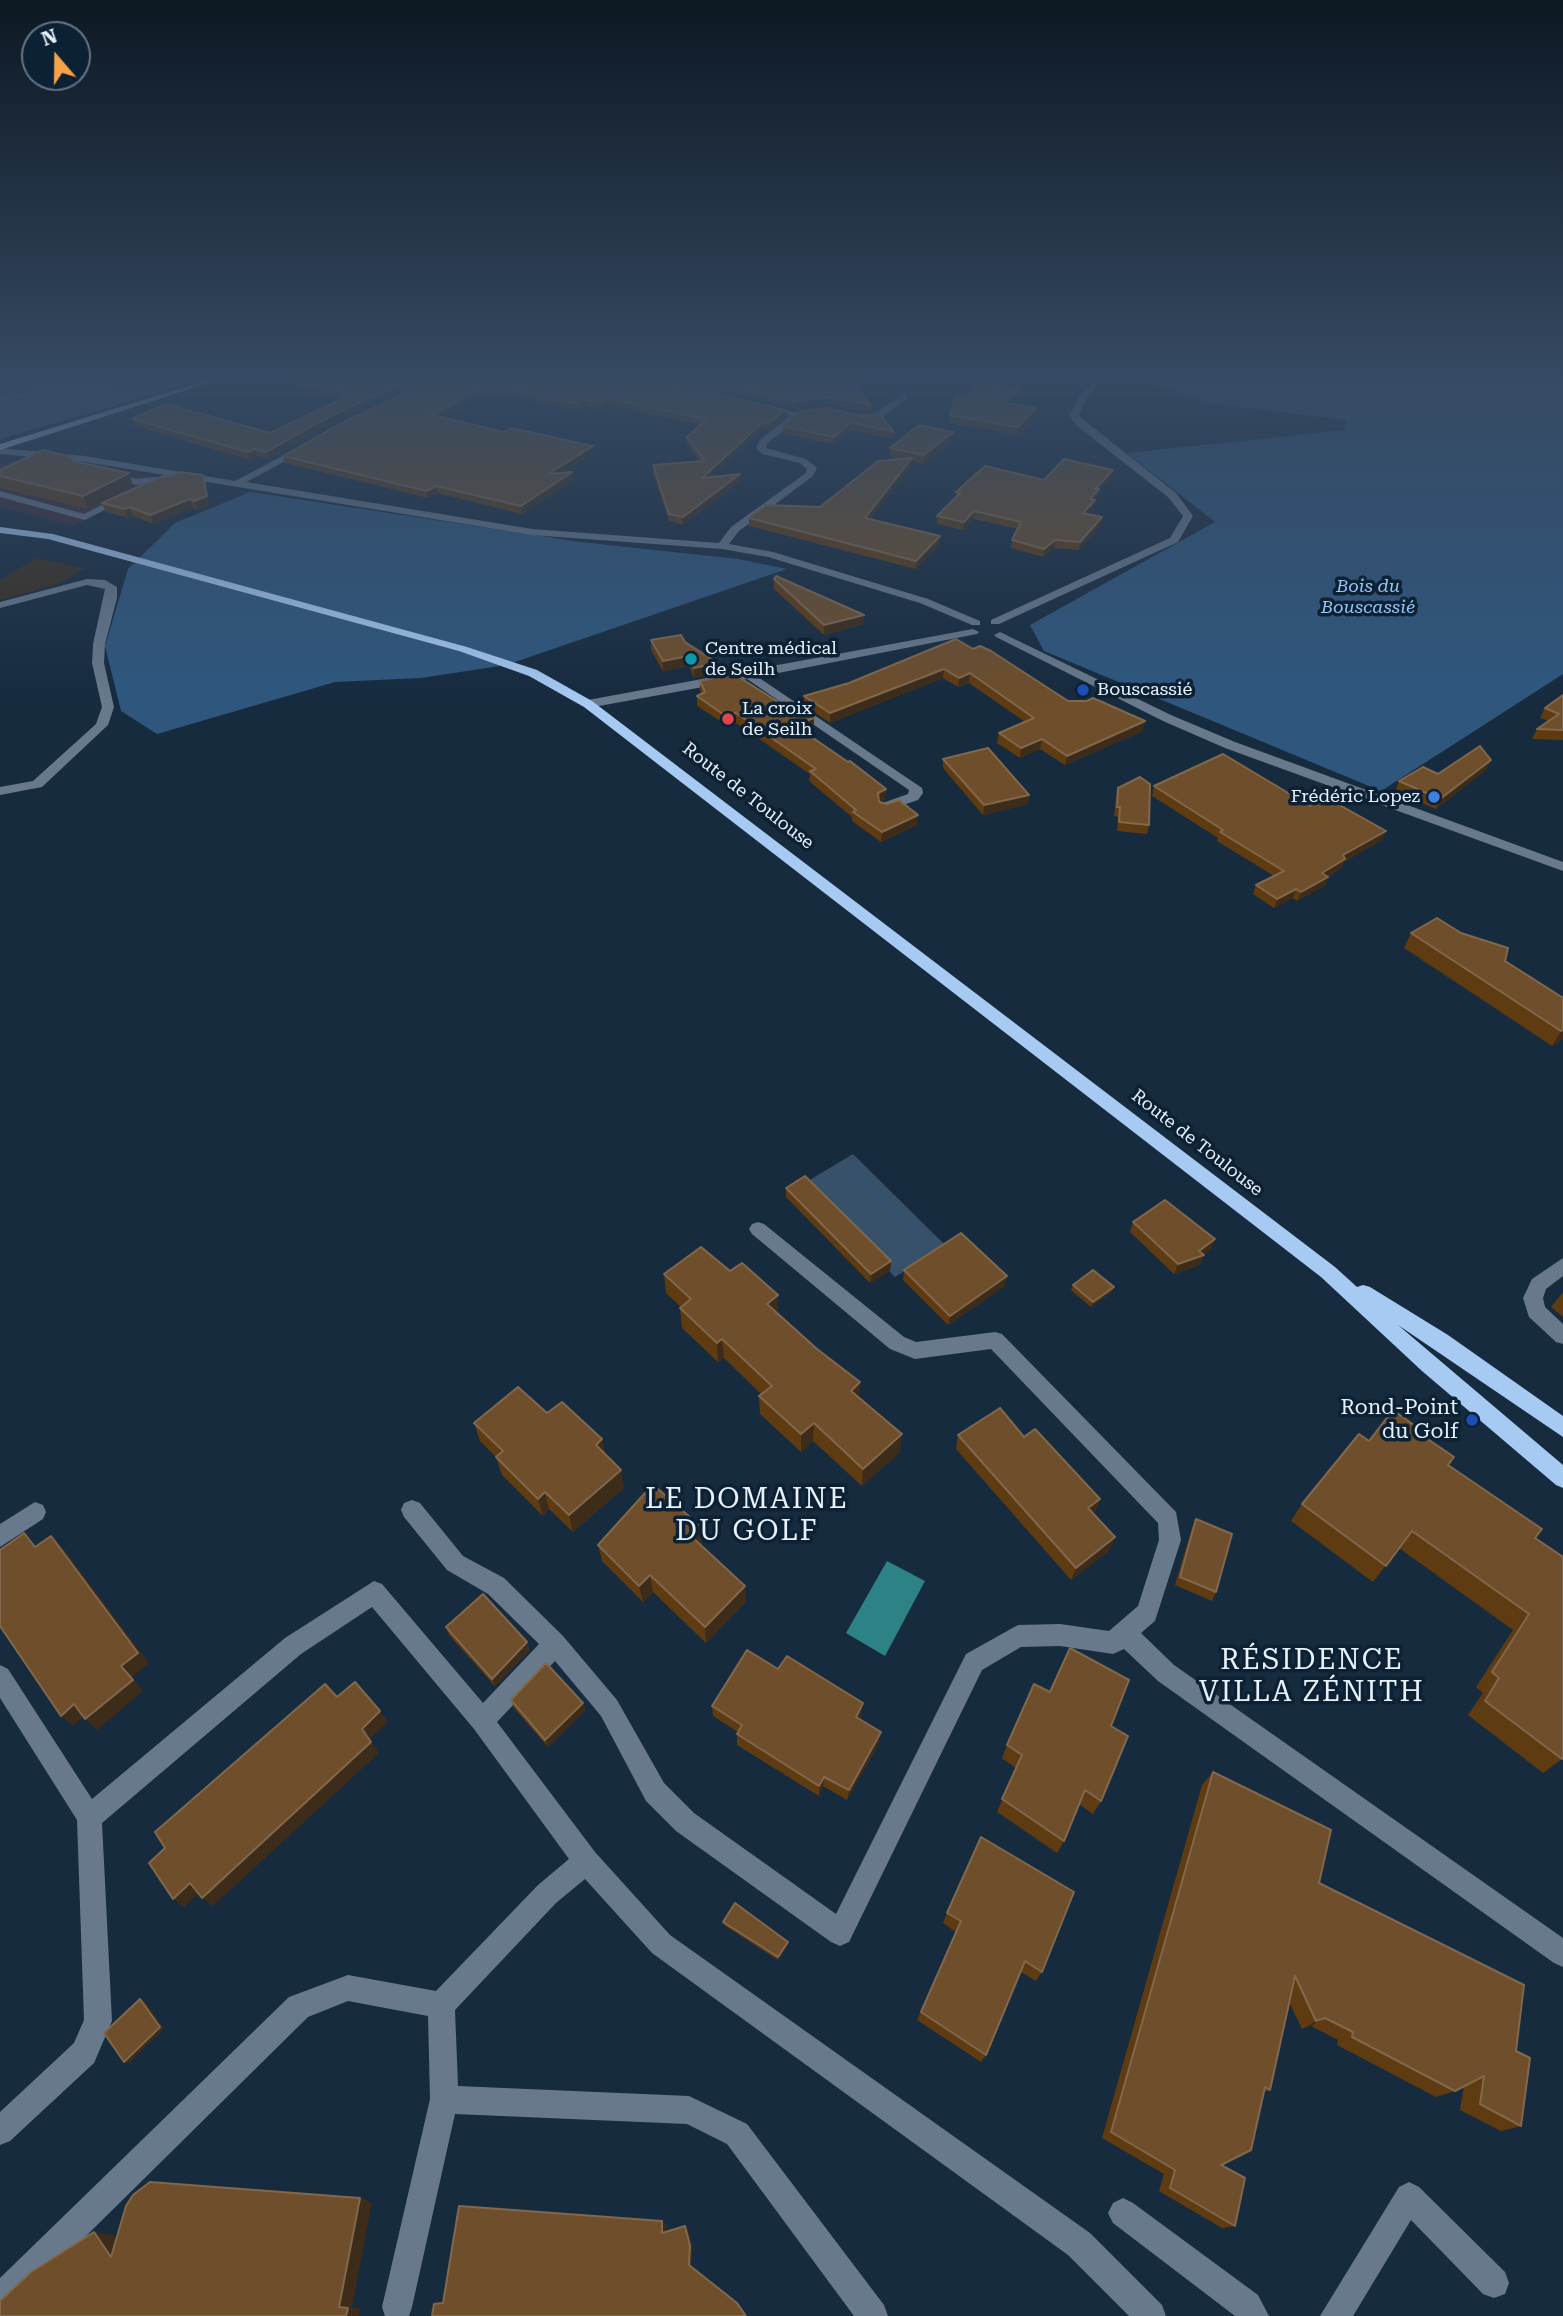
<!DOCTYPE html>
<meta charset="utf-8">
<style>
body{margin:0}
#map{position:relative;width:1563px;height:2316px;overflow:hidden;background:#172b3f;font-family:"Roboto Serif",serif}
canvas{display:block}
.north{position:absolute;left:21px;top:21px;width:70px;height:70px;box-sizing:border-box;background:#0d2134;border:2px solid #657584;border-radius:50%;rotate:340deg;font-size:19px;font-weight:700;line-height:28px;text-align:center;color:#e8f2fd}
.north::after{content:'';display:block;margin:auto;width:24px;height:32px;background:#f6a247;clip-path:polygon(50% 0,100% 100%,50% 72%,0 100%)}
</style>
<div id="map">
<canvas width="1563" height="2316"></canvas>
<div class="north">N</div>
</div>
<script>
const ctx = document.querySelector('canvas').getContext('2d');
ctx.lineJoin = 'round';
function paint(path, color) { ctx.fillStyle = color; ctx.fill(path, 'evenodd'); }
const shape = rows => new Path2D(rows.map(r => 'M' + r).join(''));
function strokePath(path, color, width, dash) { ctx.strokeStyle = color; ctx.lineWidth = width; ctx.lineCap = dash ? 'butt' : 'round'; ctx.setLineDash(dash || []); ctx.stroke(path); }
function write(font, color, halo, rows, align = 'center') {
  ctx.font = font + ' "Roboto Serif",serif'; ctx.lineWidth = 7; ctx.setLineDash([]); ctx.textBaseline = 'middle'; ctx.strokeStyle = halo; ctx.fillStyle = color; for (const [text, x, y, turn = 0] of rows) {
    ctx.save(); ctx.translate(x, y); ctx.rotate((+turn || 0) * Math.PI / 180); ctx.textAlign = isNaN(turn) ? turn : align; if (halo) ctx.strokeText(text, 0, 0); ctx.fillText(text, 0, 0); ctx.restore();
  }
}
const commercial = shape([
 [44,458,129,471,162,480,73,526,0,507,0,464,22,459]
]);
const industrial = shape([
 [36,558,84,568,62,583,0,600,0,580]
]);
const green = shape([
 [44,378,209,378,0,439,0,383],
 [853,1154,945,1245,895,1277,803,1184]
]);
const forest = shape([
 [1051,378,1563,378,1563,674,1381,791,1044,651,1030,625,1215,522,1127,453,1344,430,1346,420,1207,403,1164,387,1122,381],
 [250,492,581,542,738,559,787,569,506,665,421,678,335,682,157,734,121,711,105,646,128,569,175,523]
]);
const water = shape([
 [112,378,131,378,66,395,0,400,0,395,72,389],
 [887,1561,925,1581,885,1656,846,1633]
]);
const minor = shape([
 [1097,378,1105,378,1085,401,1079,416,1176,493,1193,516,1178,542,999,624,991,624,991,620,1170,538,1183,516,1168,497,1077,426,1069,416,1078,398,1097,378],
 [904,394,907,395,907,399,879,419,858,420,853,417,858,414,874,414,904,394],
 [763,403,801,414,797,421,767,443,766,448,806,459,817,468,813,476,739,531,729,544,773,552,928,599,980,621,980,625,972,625,920,603,768,557,722,549,532,535,85,462,0,454,0,448,85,456,235,481,305,444,308,445,308,449,246,482,532,529,719,543,731,527,806,473,807,469,800,463,762,454,756,448,760,440,791,415,760,408,760,404,763,403],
 [110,473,137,479,157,477,162,480,137,485,107,478,107,474,110,473],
 [0,491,84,514,121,495,130,497,85,520,0,497,0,491],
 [87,579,105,580,117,587,117,598,105,644,104,663,114,707,108,725,42,787,0,795,0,787,33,781,96,724,102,707,92,663,93,644,105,589,87,585,0,608,0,602,87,579],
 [973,629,979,632,977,634,758,677,922,788,923,793,918,800,885,811,880,810,880,804,908,794,909,790,747,679,588,708,582,704,588,700,973,629],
 [1000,632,1171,715,1235,742,1563,862,1563,871,1225,748,1163,721,996,637,994,635,1000,632],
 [758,1222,764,1224,904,1337,916,1342,995,1332,1002,1334,1176,1512,1181,1540,1155,1621,1141,1633,1174,1665,1563,1938,1563,1967,1554,1963,1158,1681,1124,1649,1113,1654,1060,1646,1021,1647,982,1670,849,1942,840,1946,831,1942,676,1831,646,1801,601,1716,555,1661,497,1722,595,1852,670,1935,1090,2233,1162,2305,1166,2316,1129,2316,1068,2255,652,1953,585,1879,556,1903,455,2010,458,2086,689,2096,747,2124,884,2305,888,2316,854,2316,727,2144,687,2124,455,2114,412,2307,409,2316,385,2316,382,2307,430,2099,428,2016,348,2001,308,2017,11,2310,0,2314,0,2278,289,1997,348,1975,436,1991,538,1885,569,1859,474,1729,372,1607,301,1654,102,1823,112,2021,94,2063,10,2141,0,2145,0,2112,74,2043,84,2020,77,1820,0,1698,0,1665,8,1669,92,1799,285,1638,374,1581,382,1584,483,1703,539,1644,488,1594,447,1570,404,1517,401,1510,404,1503,412,1500,420,1503,463,1556,504,1578,563,1636,617,1700,664,1783,694,1813,836,1914,966,1654,1018,1625,1060,1624,1109,1631,1138,1606,1159,1540,1158,1523,991,1349,915,1359,890,1349,752,1234,749,1229,752,1224,758,1222],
 [1563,1258,1563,1276,1546,1289,1543,1298,1545,1307,1563,1324,1563,1344,1556,1342,1529,1317,1523,1298,1532,1279,1563,1258],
 [35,1502,43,1505,46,1512,43,1519,0,1547,0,1524,35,1502],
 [1409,2182,1419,2187,1505,2272,1509,2283,1505,2294,1494,2298,1483,2294,1411,2220,1353,2316,1320,2316,1399,2187,1409,2182],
 [1123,2198,1133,2203,1258,2295,1269,2316,1235,2316,1113,2223,1108,2213,1113,2203,1123,2198]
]);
const major = shape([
 [214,378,225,378,0,450,0,444,214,378],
 [0,527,53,534,467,647,537,670,592,701,1335,1267,1357,1287,1363,1285,1370,1287,1448,1335,1563,1416,1563,1437,1398,1325,1563,1465,1563,1488,1556,1485,1422,1371,1321,1277,584,707,529,676,459,651,48,539,0,533,0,527]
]);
const wall = shape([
 [285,378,431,378,332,424,268,459,257,456,250,460,135,426,132,419,270,433,343,398,287,384],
 [437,378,785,410,785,417,769,431,763,429,711,477,740,482,683,525,669,521,653,473,653,465,700,462,687,444,687,437,700,425,607,405,601,409,585,406,577,411,491,392,443,418,504,432,593,446,593,453,563,473,572,472,573,480,522,514,437,493,428,498,285,463,283,456],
 [656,378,834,378,871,405,871,413,829,404,796,408],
 [967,397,1018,397,1011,404,1035,416,1017,435,949,423,950,415],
 [801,411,894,432,893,439,850,430,833,444,783,434,783,426],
 [952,441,924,464,912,461,911,466,870,520,940,544,916,569,749,526,749,518,820,507,901,459,890,457,890,448],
 [73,461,133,486,88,509,0,488,0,470],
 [1112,477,1098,491,1097,497,1095,500,1094,507,1088,514,1101,525,1079,550,1054,548,1043,557,1011,548,1012,540,1018,529,973,519,963,530,937,524,937,516,955,498,956,492,1044,480],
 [205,484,209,505,197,510,193,508,153,524,133,516,128,518,106,512,102,503],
 [774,579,864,615,863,624,824,635,774,589],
 [956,639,1068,701,1143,731,1065,765,1040,749,1020,758,997,743,999,733,1025,722,969,683,958,687,943,678,830,723,804,705,804,696,849,683],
 [651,640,718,663,718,673,694,678,689,666,663,671,651,650],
 [700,681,814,728,803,732,886,789,885,799,879,802,917,825,881,842,852,821,852,817,809,781,810,774,736,723,728,726,697,706,697,696,702,694,700,690],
 [1563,695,1563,740,1532,739,1537,729,1548,721,1540,718,1545,708],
 [943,759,1029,795,1028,804,983,815,943,768],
 [1491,760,1486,770,1436,809,1395,792,1399,781,1438,774],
 [1154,786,1310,806,1382,840,1344,862,1341,868,1328,877,1325,886,1297,901,1293,898,1274,908,1253,894,1256,885,1274,876,1217,841,1218,838,1152,796],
 [1118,788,1149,825,1147,834,1117,831,1118,817,1114,816,1116,797],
 [1411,933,1505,961,1563,998,1563,1039,1552,1046,1404,948],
 [786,1188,891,1261,890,1271,870,1283,786,1197],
 [1133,1222,1215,1239,1211,1249,1203,1255,1200,1265,1174,1274,1130,1232],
 [904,1270,1005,1286,948,1325,903,1280],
 [730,1271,778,1295,778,1314,859,1397,900,1452,862,1486,813,1441,801,1452,760,1414,759,1396,761,1394,724,1358,718,1362,682,1328,680,1308,681,1307,666,1293,664,1274],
 [1073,1285,1112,1292,1091,1307,1071,1290],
 [1563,1292,1563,1317,1551,1307],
 [547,1413,602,1439,605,1454,624,1488,573,1532,549,1509,543,1516,502,1475,496,1457,480,1441,474,1423],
 [1416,1431,1448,1465,1535,1538,1562,1759,1543,1773,1468,1715,1483,1693,1476,1687,1513,1630,1399,1548,1373,1582,1291,1521,1302,1504,1369,1441],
 [958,1435,1024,1437,1100,1499,1093,1513,1110,1550,1071,1580,956,1449],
 [1196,1519,1216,1592,1212,1601,1175,1585,1192,1528],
 [702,1543,701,1546,745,1586,746,1602,706,1643,653,1592,643,1602,602,1561,598,1545],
 [446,1627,530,1650,495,1686,449,1635],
 [778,1669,862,1713,859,1719,879,1743,847,1800,823,1786,819,1796,737,1745,737,1734,738,1732,713,1716,712,1706],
 [511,1700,586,1710,548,1747,514,1708],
 [1111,1726,1101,1801,1093,1814,1079,1804,1064,1841,1057,1853,997,1812,1016,1768,1002,1758,1007,1745],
 [1213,1772,1319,1883,1516,2051,1521,2126,1501,2131,1460,2110,1464,2086,1455,2091,1436,2097,1337,2045,1338,2040,1311,2026,1302,2029,1289,2002,1270,2090,1264,2092,1221,2165,1235,2226,1222,2228,1159,2191,1164,2174,1102,2138,1202,1785],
 [947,1913,1042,1972,1036,1981,1021,1972,986,2055,981,2062,917,2020,956,1932,943,1923],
 [723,1922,788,1942,788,1944,778,1960,724,1925]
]);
const shadedWall = shape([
 [414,378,431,378,332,424,268,459,266,452,330,416],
 [490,384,491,392,434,423,432,415],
 [1019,389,1018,397,1004,411,1005,403],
 [829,397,829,404,796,408,796,401],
 [606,398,607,405,601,409,600,402],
 [585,399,585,406,577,411,576,404],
 [1036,408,1035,416,1017,435,1018,427],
 [785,410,785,417,769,431,769,423],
 [763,422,763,429,702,485,702,478],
 [851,422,850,430,833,444,834,437],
 [953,432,952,441,924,464,924,455],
 [593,446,593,453,549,482,548,474],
 [255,449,257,456,250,460,248,452],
 [912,458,911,466,865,526,865,518],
 [1113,470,1112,477,1098,491,1097,497,1089,506,1090,499,1095,489],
 [572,472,573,480,522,514,521,506],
 [129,473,133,486,88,509,83,496],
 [740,474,740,482,683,525,683,517],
 [203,475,209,505,197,510,194,501],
 [436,486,437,493,428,498,427,491],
 [190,499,193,508,153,524,150,515],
 [1095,500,1094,507,1082,521,1083,513],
 [129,507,133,516,128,518,125,509],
 [974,511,973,519,963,530,964,522],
 [1102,517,1101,525,1079,550,1080,542],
 [940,536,940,544,916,569,916,561],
 [1055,540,1054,548,1043,557,1044,549],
 [864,615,863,624,824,635,824,625],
 [688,656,689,666,663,671,663,661],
 [718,663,718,673,694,678,694,668],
 [944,669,943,678,830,723,830,713],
 [970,673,969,683,958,687,959,678],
 [736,713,736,723,728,726,727,717],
 [814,718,814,728,794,735,794,725],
 [1145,721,1143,731,1065,765,1067,756],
 [1042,739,1040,749,1020,758,1021,748],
 [1491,760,1486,770,1436,809,1440,799],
 [886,789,885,799,878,802,878,793],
 [1029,795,1028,804,983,815,984,805],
 [918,815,917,825,881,842,882,832],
 [1386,831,1382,840,1344,862,1341,868,1318,882,1322,873,1343,855],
 [1328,877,1325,886,1297,901,1301,892],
 [1296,889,1293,898,1274,908,1277,899],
 [1563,1030,1563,1039,1552,1046,1561,1031],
 [1215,1239,1211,1249,1201,1256,1204,1255,1200,1265,1174,1274,1178,1264],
 [891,1261,890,1271,870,1283,871,1274],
 [1007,1276,1005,1286,948,1325,950,1316],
 [1114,1287,1112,1292,1091,1307,1093,1302],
 [778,1295,778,1314,767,1304],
 [722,1339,724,1358,718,1362,717,1343],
 [860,1382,859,1401,851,1391],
 [814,1423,813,1441,801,1452,801,1434],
 [902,1434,900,1452,862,1486,863,1469],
 [602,1439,606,1457,596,1445],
 [621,1470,624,1488,573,1532,569,1515],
 [545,1492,549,1509,543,1516,538,1499],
 [1100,1499,1095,1512,1084,1521,1088,1508],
 [701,1527,702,1543,693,1554,692,1537],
 [51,1536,63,1548,149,1663,132,1677,143,1691,97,1730,85,1719,121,1666],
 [1115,1537,1110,1550,1071,1580,1076,1568],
 [650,1575,653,1592,643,1602,639,1586],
 [745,1586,746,1602,706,1643,705,1627],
 [527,1642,530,1650,495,1686,492,1679],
 [583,1703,586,1710,548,1747,545,1740],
 [863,1703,862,1713,855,1728,856,1717],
 [74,1704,86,1714,73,1726,61,1716],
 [380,1711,388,1722,369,1740,362,1729],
 [881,1732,879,1743,847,1800,849,1790],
 [371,1742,379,1753,213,1906,202,1898],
 [824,1777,823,1786,819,1796,819,1786],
 [190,1883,201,1891,184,1907,173,1899],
 [788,1942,788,1944,778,1960,778,1957],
 [140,1999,145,2001,164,2029,128,2064,124,2062],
 [1325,2018,1311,2026,1302,2029,1316,2021],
 [360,2198,372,2202,352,2308,339,2307],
 [662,2221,666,2224,665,2235,662,2233],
 [685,2226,688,2228,693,2248,691,2267,738,2304,747,2316,689,2265],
 [94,2232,114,2235,131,2259,111,2257],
 [348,2308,360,2308,359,2316,346,2316]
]);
const building = shape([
 [288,378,414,378,330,416,266,452,255,449,248,452,132,419,166,404,270,433,352,394,288,378],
 [437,378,649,378,785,410,769,423,763,422,702,478,740,474,683,517,669,514,653,465,705,461,687,437,706,419,606,398,600,402,585,399,576,404,490,384,432,415,504,432,511,428,593,446,548,474,572,472,521,506,436,486,427,491,283,456,338,425,437,378],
 [688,378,834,378,850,381,871,405,829,397,796,401,688,378],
 [980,383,1019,389,1005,403,1036,408,1018,427,950,415,956,395,967,397,980,383],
 [828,408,865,417,879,414,894,432,851,422,834,437,783,426,801,411,828,408],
 [919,425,953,432,924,455,890,448,919,425],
 [43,450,71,457,73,461,129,473,83,496,0,476,0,470,43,450],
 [912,458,865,518,940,536,916,561,749,518,766,505,820,507,878,461,912,458],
 [1064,459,1113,470,1095,489,1099,489,1090,499,1095,500,1083,513,1102,517,1080,542,1055,540,1044,549,1012,540,1021,522,974,511,964,522,937,516,960,493,956,492,985,466,1044,480,1064,459],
 [180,472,203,475,207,496,194,501,190,499,150,515,129,507,125,509,102,503,163,476,169,477,180,472],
 [776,576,864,615,824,625,774,579,776,576],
 [681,635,685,642,718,663,694,668,688,656,663,661,651,640,681,635],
 [956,639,973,649,980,646,991,651,1068,701,1087,701,1093,698,1145,721,1067,756,1042,739,1021,748,999,733,1034,718,970,673,959,678,944,669,830,713,804,696,849,683,956,639],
 [734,674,780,703,788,701,814,718,794,725,848,762,850,761,886,789,878,793,879,802,887,804,899,800,918,815,882,832,853,812,856,810,810,771,816,769,736,713,727,717,697,696,705,692,700,681,734,674],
 [1563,695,1563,730,1537,729,1559,714,1545,708,1563,695],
 [1480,746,1491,760,1440,799,1399,781,1423,767,1438,774,1480,746],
 [988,748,1029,795,984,805,943,759,988,748],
 [1223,754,1310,806,1327,798,1386,831,1343,855,1345,859,1322,873,1328,877,1301,892,1296,889,1277,899,1256,885,1284,871,1220,832,1223,830,1154,786,1223,754],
 [1140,777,1150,784,1149,825,1119,822,1120,807,1117,807,1118,788,1140,777],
 [1437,918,1461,933,1508,948,1505,961,1563,998,1563,1030,1561,1031,1411,933,1437,918],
 [805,1176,891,1261,871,1274,786,1188,805,1176],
 [1165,1200,1215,1239,1199,1251,1204,1255,1178,1264,1133,1222,1165,1200],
 [961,1233,1007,1276,950,1316,904,1270,961,1233],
 [701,1247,730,1271,742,1263,778,1295,767,1304,817,1349,860,1382,851,1391,902,1434,863,1469,814,1423,801,1434,759,1396,772,1386,722,1339,717,1343,680,1308,691,1299,664,1274,701,1247],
 [1093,1270,1114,1287,1093,1302,1073,1285,1093,1270],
 [518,1387,547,1413,562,1402,602,1439,596,1445,621,1470,569,1515,545,1492,538,1499,496,1457,503,1451,474,1423,518,1387],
 [1000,1408,1024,1437,1035,1429,1100,1499,1088,1508,1115,1537,1076,1568,958,1435,1000,1408],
 [1393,1410,1418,1428,1416,1431,1454,1457,1448,1465,1542,1529,1535,1538,1563,1557,1563,1757,1562,1759,1485,1701,1499,1678,1492,1672,1529,1614,1412,1531,1386,1566,1302,1504,1359,1434,1369,1441,1393,1410],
 [657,1488,701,1527,692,1537,745,1586,705,1627,650,1575,639,1586,598,1545,645,1493,647,1496,657,1488],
 [1196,1519,1232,1534,1216,1592,1180,1577,1196,1519],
 [24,1533,35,1547,51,1536,138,1653,121,1666,133,1680,85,1719,74,1704,61,1716,0,1626,0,1550,24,1533],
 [483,1594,527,1642,492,1679,446,1627,483,1594],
 [1070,1648,1129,1680,1111,1726,1128,1736,1101,1801,1085,1790,1064,1841,1002,1799,1022,1755,1007,1745,1034,1684,1050,1692,1070,1648],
 [747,1650,778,1669,787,1656,863,1703,856,1717,881,1732,849,1790,824,1777,819,1786,737,1734,742,1725,712,1706,747,1650],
 [546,1663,583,1703,545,1740,511,1700,546,1663],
 [355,1682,380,1711,362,1729,371,1742,202,1898,190,1883,173,1899,149,1863,165,1848,155,1832,325,1684,337,1697,355,1682],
 [1213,1772,1331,1830,1319,1883,1524,1985,1516,2051,1530,2058,1521,2126,1480,2104,1484,2076,1455,2091,1352,2037,1353,2032,1325,2018,1316,2021,1295,1976,1270,2090,1265,2087,1251,2150,1221,2165,1245,2178,1235,2226,1170,2188,1175,2170,1111,2132,1213,1772],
 [981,1837,1074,1892,1042,1972,1025,1961,986,2055,921,2012,961,1921,947,1913,981,1837],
 [735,1903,788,1942,778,1957,723,1922,735,1903],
 [140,1999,160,2027,124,2062,104,2033,140,1999],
 [150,2182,360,2198,339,2307,348,2308,346,2316,0,2316,0,2301,31,2272,94,2232,111,2257,126,2206,133,2195,150,2182],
 [459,2206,662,2221,662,2233,685,2226,690,2246,689,2265,737,2303,746,2316,432,2316,434,2304,443,2303,459,2206]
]);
const markers = [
 [691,659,7,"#0f9aa8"],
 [1083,690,7,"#1a4fb4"],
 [728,719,7,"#e0444e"],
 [1434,797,7,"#3f7fe0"],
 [1472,1420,7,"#1a4fb4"]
];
const farParknames = [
 ["Bois du",1368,587],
 ["Bouscassié",1368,608]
];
const farPoinames = [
 ["Centre médical",705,649],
 ["de Seilh",705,670],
 ["Bouscassié",1097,690],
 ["La croix",742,709],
 ["de Seilh",742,730],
 ["Frédéric Lopez",1420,797,"right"]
];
const farStreetnames = [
 ["Route de Toulouse",748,796,38],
 ["Route de Toulouse",1197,1143,38]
];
const poiNames = [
 ["Rond-Point",1458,1408],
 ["du Golf",1458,1432]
];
const nearNeighbourhoodnames = [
 ["LE DOMAINE",747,1500],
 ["DU GOLF",747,1532],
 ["RÉSIDENCE",1312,1661],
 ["VILLA ZÉNITH",1312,1693]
];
paint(commercial, '#3c2b33');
paint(industrial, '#3a2e20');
paint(green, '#37516b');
paint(forest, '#2f577e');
paint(water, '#2d8285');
paint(minor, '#68798c');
paint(major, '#a7caf2');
paint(wall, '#5f3b12');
paint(shadedWall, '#3c2c19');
paint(building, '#6e4e2b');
strokePath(building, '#81684c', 2);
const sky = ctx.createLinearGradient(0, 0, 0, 702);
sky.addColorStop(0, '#0d1823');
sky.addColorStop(0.54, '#364a63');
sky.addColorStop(1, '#364a6300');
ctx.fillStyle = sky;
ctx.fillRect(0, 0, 1563, 702);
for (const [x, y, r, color] of markers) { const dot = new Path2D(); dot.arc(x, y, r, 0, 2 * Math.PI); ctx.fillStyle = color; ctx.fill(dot); strokePath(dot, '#0d2134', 2.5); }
write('italic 18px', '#94c5f7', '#0d2134', farParknames);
write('18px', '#e8f2fd', '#0d2134', farPoinames, 'left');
write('18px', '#e8f2fd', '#0d2134', farStreetnames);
write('21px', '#e8f2fd', '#0d2134', poiNames, 'right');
ctx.letterSpacing = '2px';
write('28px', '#e8f2fd', '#0d2134', nearNeighbourhoodnames);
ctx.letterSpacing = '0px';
</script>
